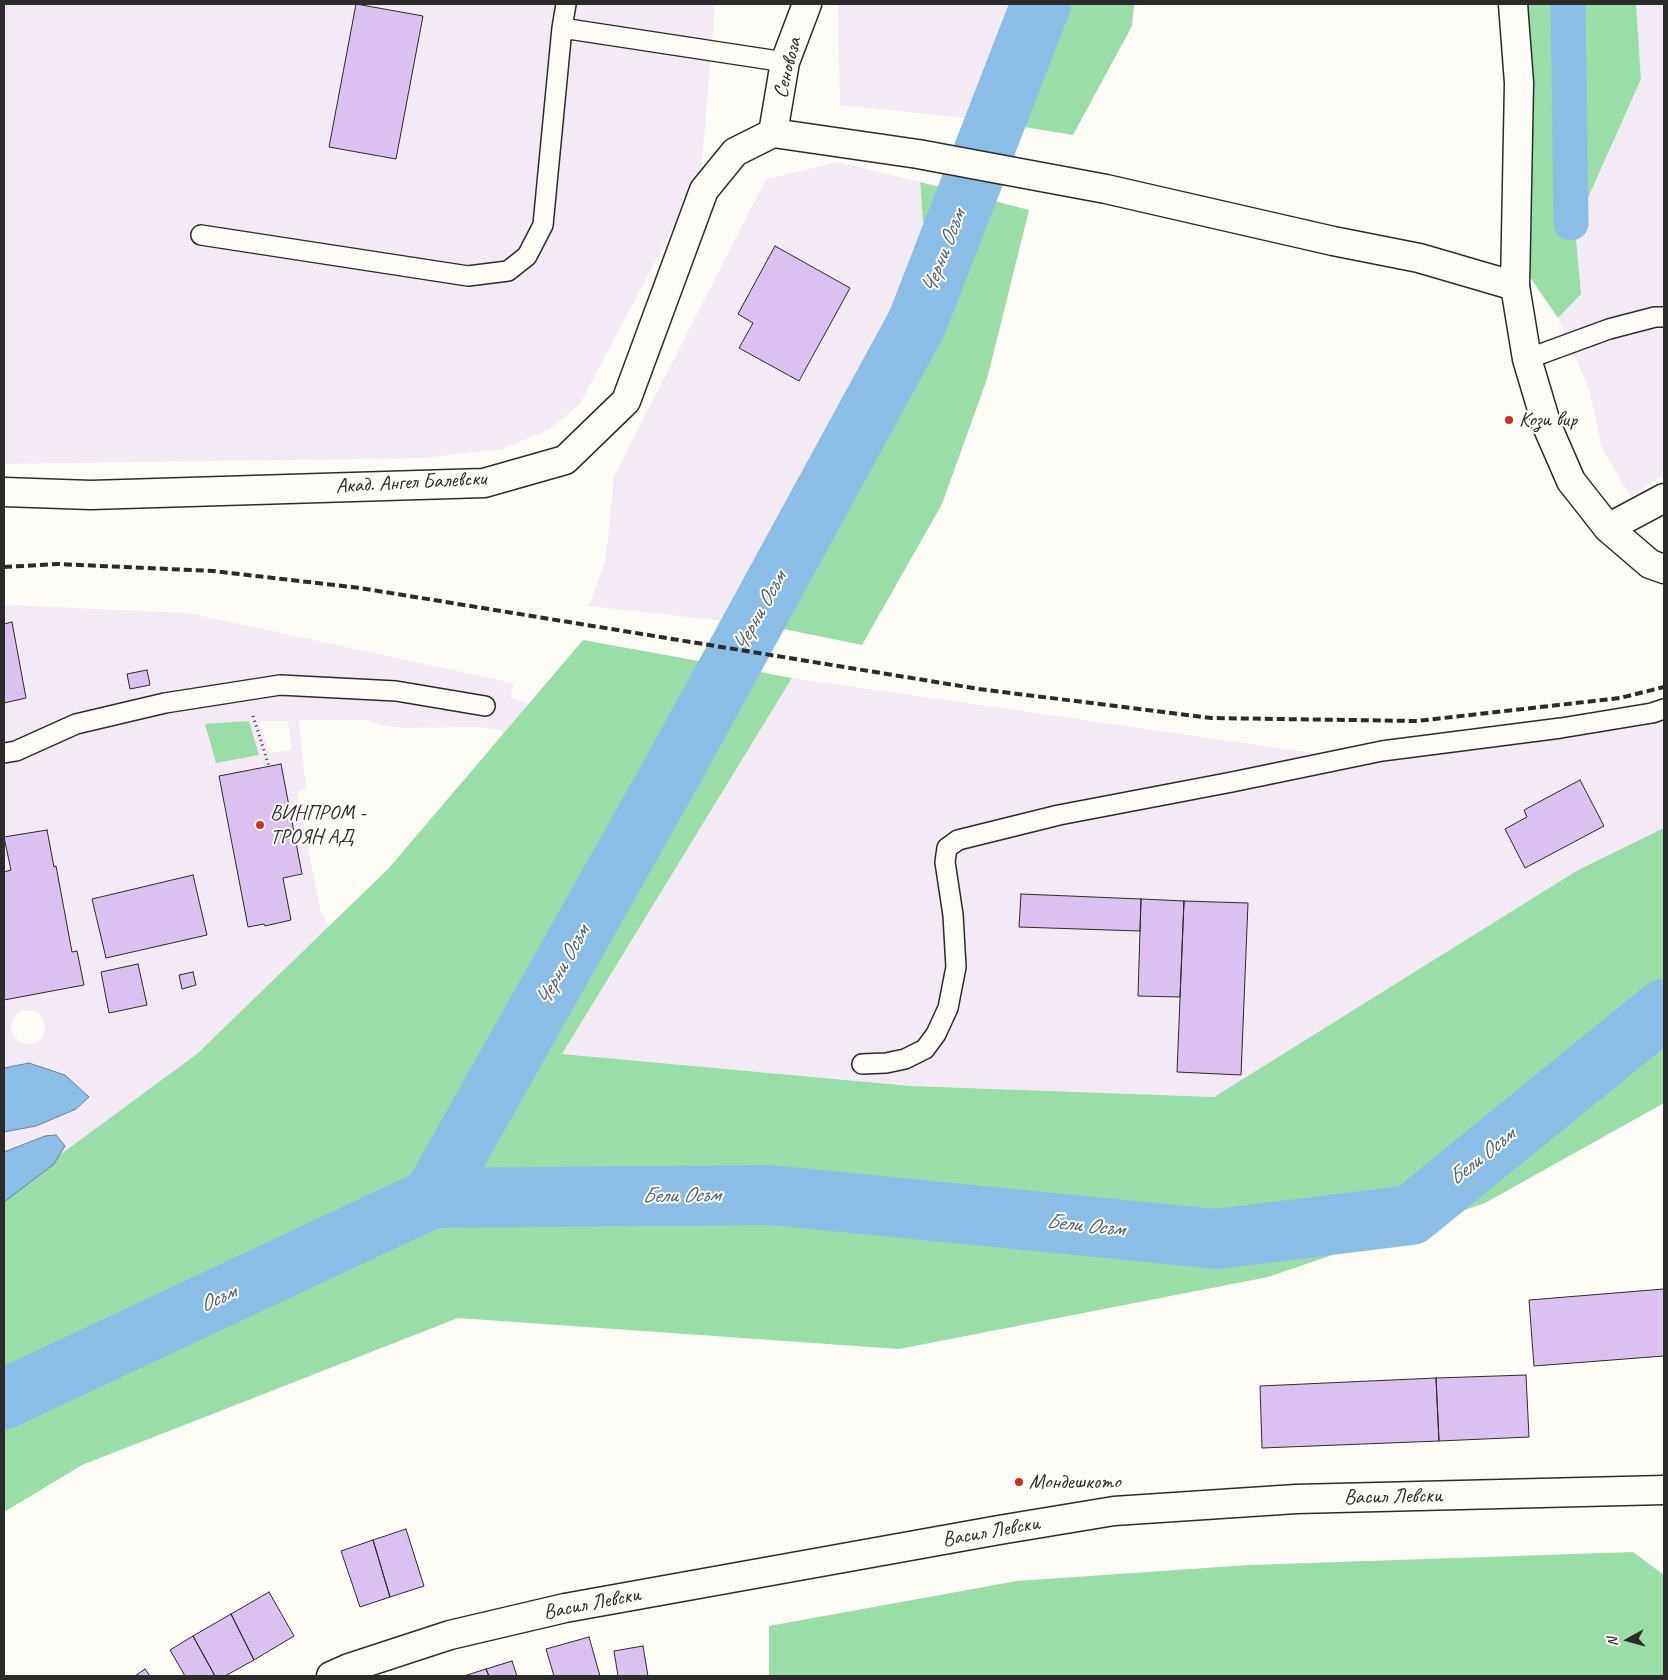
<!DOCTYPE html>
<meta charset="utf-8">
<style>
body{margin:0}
#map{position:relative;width:1668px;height:1680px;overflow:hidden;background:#fdfcf7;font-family:Caveat,sans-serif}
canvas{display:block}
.frame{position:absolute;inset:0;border:5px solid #2b2b2b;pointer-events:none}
.north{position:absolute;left:1603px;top:1615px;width:50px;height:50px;-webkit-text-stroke:4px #fdfcf7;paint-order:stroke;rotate:263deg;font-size:14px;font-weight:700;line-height:20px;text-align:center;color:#2b2b2b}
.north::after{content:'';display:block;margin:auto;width:18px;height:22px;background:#2b2b2b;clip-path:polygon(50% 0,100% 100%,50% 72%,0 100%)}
</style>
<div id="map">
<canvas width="1668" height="1680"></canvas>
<div class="frame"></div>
<div class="north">N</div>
</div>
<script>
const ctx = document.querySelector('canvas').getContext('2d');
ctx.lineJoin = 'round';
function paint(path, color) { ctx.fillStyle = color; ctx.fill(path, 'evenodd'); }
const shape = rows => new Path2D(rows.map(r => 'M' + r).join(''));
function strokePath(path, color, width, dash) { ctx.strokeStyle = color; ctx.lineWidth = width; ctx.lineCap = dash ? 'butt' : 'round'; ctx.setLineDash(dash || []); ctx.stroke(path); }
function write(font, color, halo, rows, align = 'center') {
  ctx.font = font + ' Caveat,sans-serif'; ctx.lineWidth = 4; ctx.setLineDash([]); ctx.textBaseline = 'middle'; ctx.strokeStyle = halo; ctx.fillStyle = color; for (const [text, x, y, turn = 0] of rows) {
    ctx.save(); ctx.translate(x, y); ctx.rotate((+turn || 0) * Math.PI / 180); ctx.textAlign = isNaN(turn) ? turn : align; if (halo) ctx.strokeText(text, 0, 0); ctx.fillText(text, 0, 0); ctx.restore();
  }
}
const built = shape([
 [4,4,715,4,701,175,580,404,548,430,502,449,424,458,4,464],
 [838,4,1012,4,975,119,840,105],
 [1636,4,1664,4,1664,475,1631,497,1602,449,1589,389,1558,318,1581,294,1575,227,1641,79],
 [838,162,920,182,926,257,862,477,769,626,589,606,606,558,614,476,766,179],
 [4,605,188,613,513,683,511,697,547,711,327,965,4,1202,56,1136,45,1136,4,1152,4,1132,36,1126,65,1075,29,1063,4,1068],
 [299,720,368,720,380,725,402,728,481,727,502,731,507,749,334,935,321,912,297,792,306,789],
 [259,721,288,721,291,750,269,753],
 [30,1010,38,1013,44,1021,45,1030,41,1039,33,1044,23,1043,15,1038,11,1030,12,1022,16,1015,22,1011],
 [792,678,1362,760,1664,708,1664,828,1578,870,1214,1097,911,1086,562,1054]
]);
const green = shape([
 [1012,4,1134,4,1132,26,1073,135,975,119],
 [1504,4,1636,4,1641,79,1575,227,1581,294,1558,318,1506,242],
 [920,182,1029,210,987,379,942,504,862,645,769,626,862,477,926,257],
 [583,640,792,678,562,1054,911,1086,1214,1097,1578,870,1664,828,1664,1103,1485,1203,1268,1277,899,1349,458,1318,82,1465,4,1512,4,1196,197,1054,389,868],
 [249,721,259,755,216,763,205,724],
 [1633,1552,1664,1575,1664,1676,769,1676,769,1626,1017,1581,1249,1565]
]);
const water = shape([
 [29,1063,65,1075,89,1097,76,1109,36,1126,4,1132,4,1068,29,1063],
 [56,1135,65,1146,54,1164,4,1202,4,1152,45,1136,56,1135]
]);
const canal = shape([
 [1568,4,1571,223]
]);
const river = shape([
 [432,1198,677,763,917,323,1041,4],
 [4,1399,432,1198,770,1195,1217,1239,1411,1215,1664,1009]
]);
const building = shape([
 [356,4,423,16,396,159,329,147,356,4],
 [775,246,850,288,799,381,739,348,753,323,738,314,775,246],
 [12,622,26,698,4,703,4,624,12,622],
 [147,670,150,685,130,689,127,674,147,670],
 [281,764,302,874,283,878,291,920,265,926,264,924,248,927,219,776,281,764],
 [1580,780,1604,826,1525,868,1505,829,1527,817,1524,810,1580,780],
 [47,830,54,867,56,866,72,952,77,951,84,985,4,1000,4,872,11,870,4,837,47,830],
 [193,875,207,935,106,958,92,899,193,875],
 [1021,894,1141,899,1140,931,1019,927,1021,894],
 [1141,899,1184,901,1180,997,1138,996,1141,899],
 [1184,901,1248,903,1241,1075,1177,1072,1184,901],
 [138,964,147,1005,109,1013,101,972,138,964],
 [193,972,196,985,182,989,179,975,193,972],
 [1664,1289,1664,1356,1534,1366,1529,1300,1664,1289],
 [1526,1375,1529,1437,1439,1441,1436,1378,1526,1375],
 [1436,1378,1439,1441,1262,1448,1260,1386,1436,1378],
 [406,1529,424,1586,390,1597,373,1540,406,1529],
 [373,1540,390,1597,360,1607,341,1551,373,1540],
 [269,1592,294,1636,254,1660,231,1614,269,1592],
 [231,1614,254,1660,225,1676,215,1676,193,1636,231,1614],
 [193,1636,215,1676,185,1676,170,1650,193,1636],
 [589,1637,600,1676,554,1676,546,1649,589,1637],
 [643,1646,648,1676,618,1676,614,1651,643,1646],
 [512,1661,517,1676,489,1676,486,1669,512,1661],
 [145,1669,150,1676,135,1676,145,1669],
 [486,1669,489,1676,464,1676,486,1669]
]);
const path = shape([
 [253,716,269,766]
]);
const lane = shape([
 [562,28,785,62],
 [201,235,468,276,508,271,527,256,543,225,562,28,566,4],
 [1527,359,1609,329,1655,317,1664,317],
 [4,753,16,751,76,724,165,703,280,685,396,691,485,706],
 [862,1064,886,1063,905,1059,925,1049,936,1034,948,1008,956,967,953,915,945,862,947,848,958,840,1059,815,1232,782,1382,751,1561,728,1652,713,1664,709]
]);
const street = shape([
 [773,133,918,154,1106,189,1333,241,1419,258,1515,286],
 [773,133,785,62,807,4],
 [4,492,91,495,484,483,565,460,626,401,704,190,735,152,773,133],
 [1608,528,1664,498]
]);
const secondary = shape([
 [1513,4,1519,83,1515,286,1527,359,1547,426,1571,481,1608,528,1650,564,1664,569],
 [331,1676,349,1668,450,1635,565,1608,999,1530,1114,1511,1296,1499,1664,1490]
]);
const rail = shape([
 [4,567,58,564,213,571,360,588,979,689,1211,718,1417,721,1620,698,1664,687]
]);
const markers = [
 [1509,420,5,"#c8321e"],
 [260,825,5,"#c8321e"],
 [1019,1482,5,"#c8321e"]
];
const streetNames = [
 ["Сеновоза",788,68,-76],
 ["Акад. Ангел Балевски",411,483,-3],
 ["Васил Левски",1393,1497,-1],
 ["Васил Левски",991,1532,-10],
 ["Васил Левски",592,1604,-11]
];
const poiNames = [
 ["Кози вир",1519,420],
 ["ВИНПРОМ -",270,813],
 ["ТРОЯН АД",270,837],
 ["Мондешкото",1029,1482]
];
const waterNames = [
 ["Черни Осъм",944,252,-69],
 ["Черни Осъм",760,612,-61],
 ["Черни Осъм",563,966,-61],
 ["Бели Осъм",1482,1157,-39],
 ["Бели Осъм",681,1196,-1],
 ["Бели Осъм",1085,1226,6],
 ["Осъм",218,1299,-25]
];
paint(built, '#f3eaf5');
paint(green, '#99dda8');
paint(water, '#8bbee7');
strokePath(water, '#65839c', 1);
strokePath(canal, '#8bbee7', 35);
strokePath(river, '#8bbee7', 60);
paint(building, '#dbc1f0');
strokePath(building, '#2b2b2b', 1);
strokePath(lane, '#2b2b2b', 22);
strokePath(street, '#2b2b2b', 31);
strokePath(secondary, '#2b2b2b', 31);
strokePath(path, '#2b2b2b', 3, [1, 4]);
strokePath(lane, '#fdfcf7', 19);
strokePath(street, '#fdfcf7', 28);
strokePath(secondary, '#fdfcf7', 28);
strokePath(rail, '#2b2b2b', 4, [8, 4]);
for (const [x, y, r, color] of markers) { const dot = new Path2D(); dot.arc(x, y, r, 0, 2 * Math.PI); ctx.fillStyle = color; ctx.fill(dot); strokePath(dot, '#fdfcf7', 2); }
write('21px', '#2b2b2b', '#fdfcf7', streetNames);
write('21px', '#2b2b2b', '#fdfcf7', poiNames, 'left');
write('italic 22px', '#4d5e6d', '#fdfcf7', waterNames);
</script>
